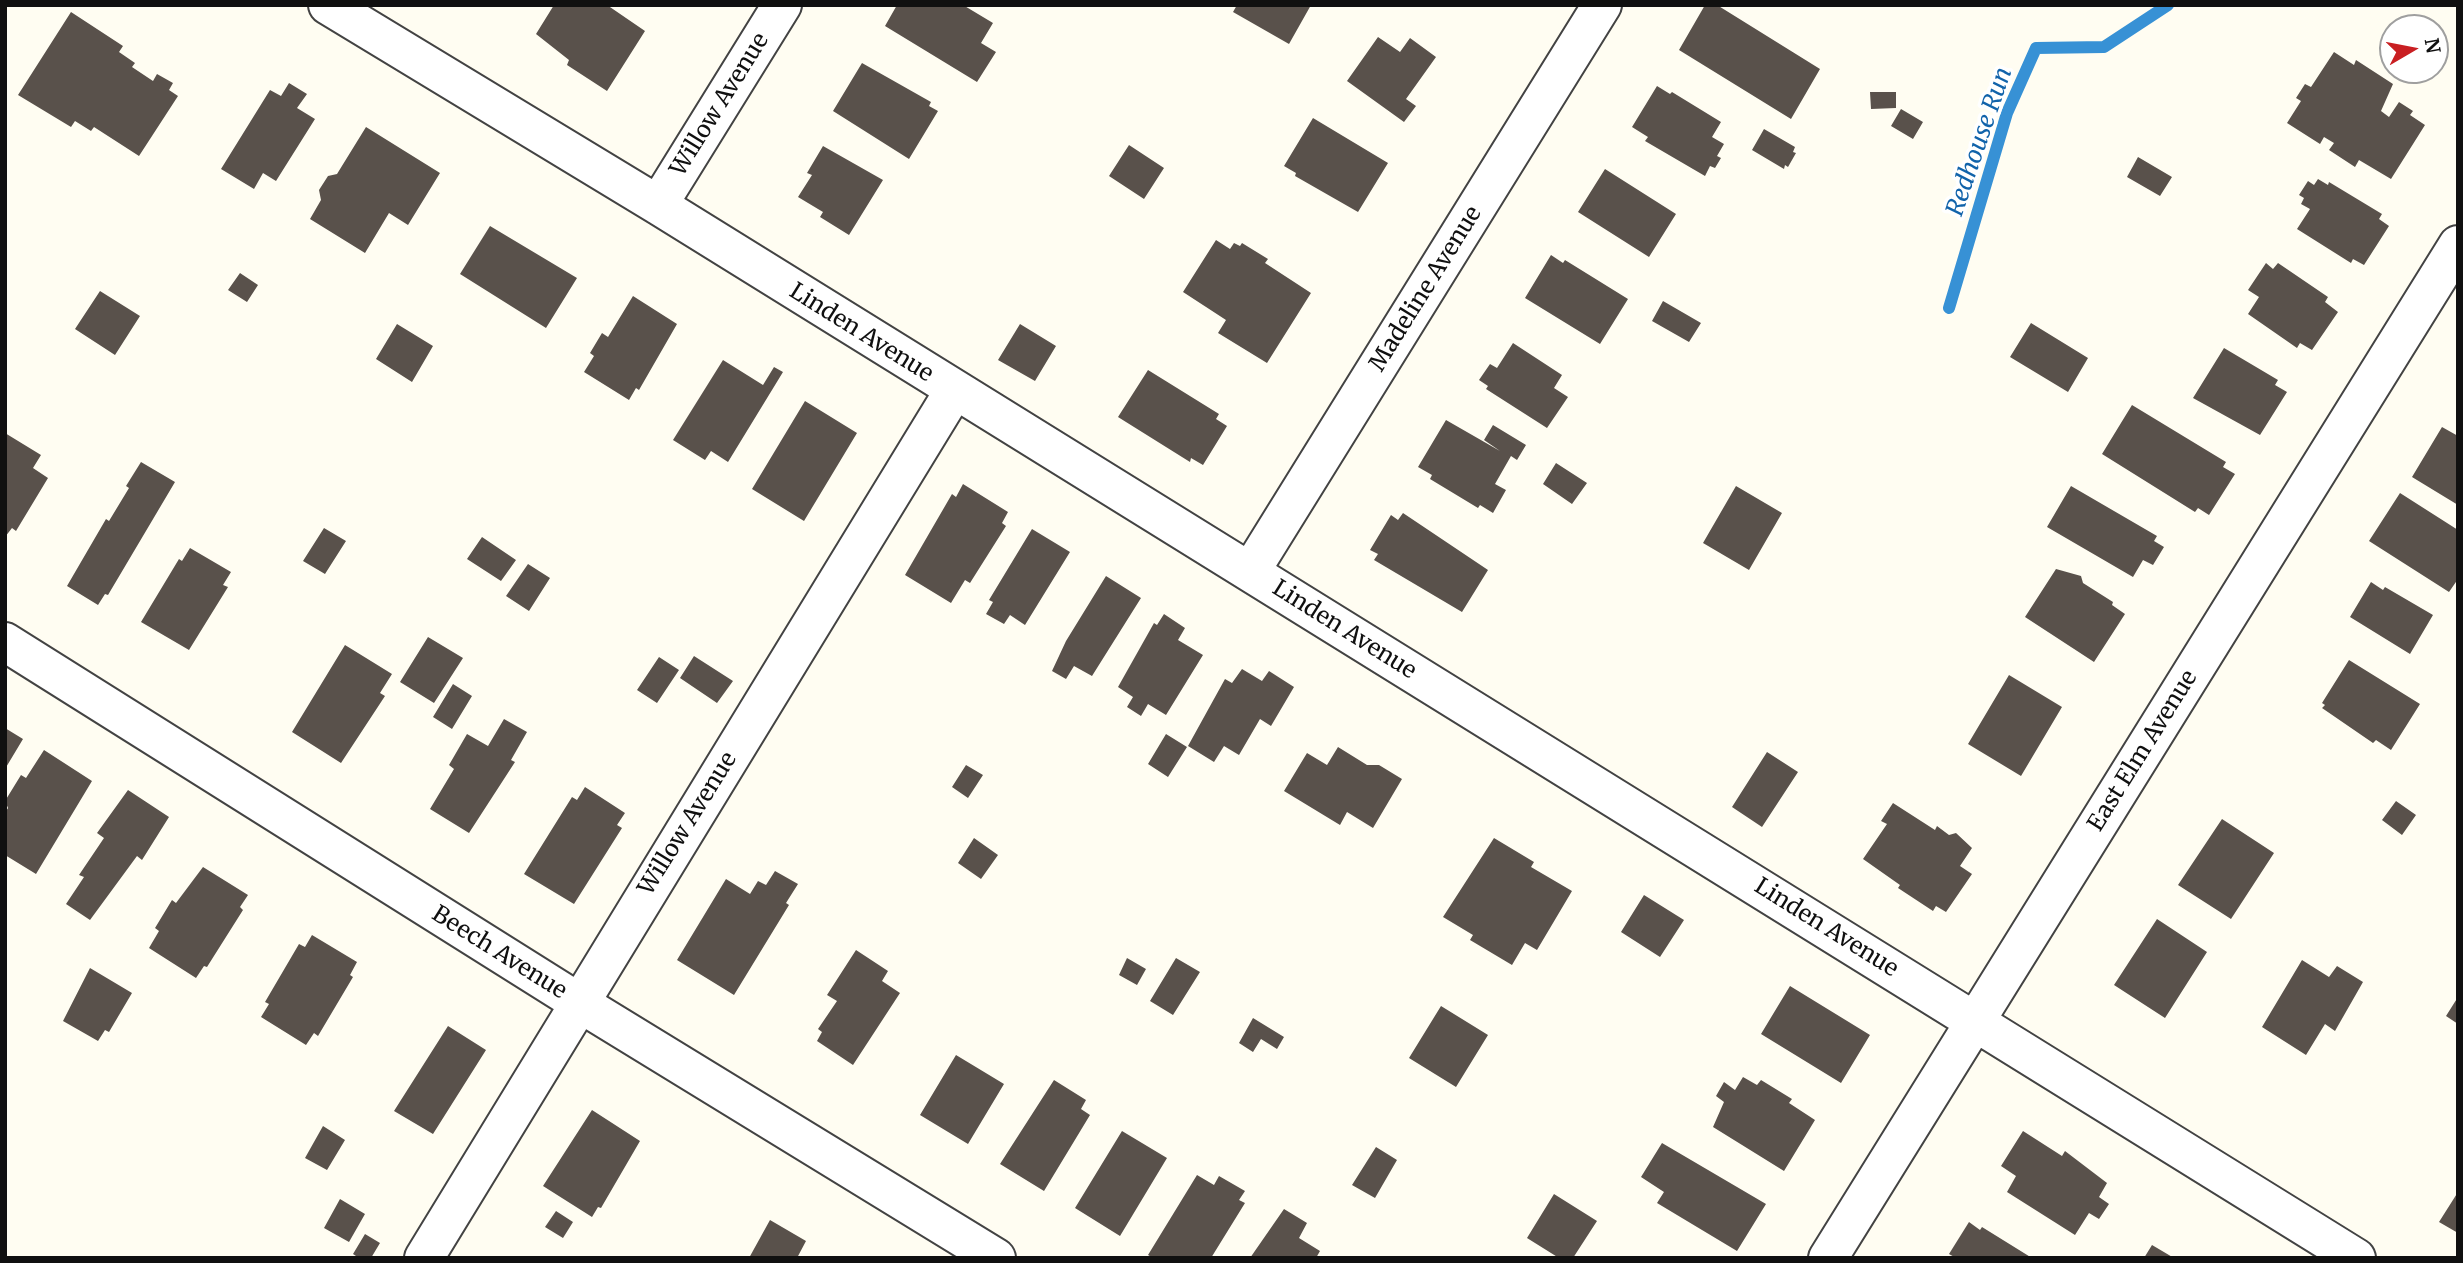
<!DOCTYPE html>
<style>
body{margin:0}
#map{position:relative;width:2463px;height:1263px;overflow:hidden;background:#fffdf2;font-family:Merriweather,serif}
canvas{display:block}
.frame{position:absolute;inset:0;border:7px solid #101010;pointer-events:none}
.north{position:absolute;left:2379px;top:14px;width:70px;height:70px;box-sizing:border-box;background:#fff;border:2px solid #9f9f9f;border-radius:50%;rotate:80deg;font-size:19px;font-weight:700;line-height:28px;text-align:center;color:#101010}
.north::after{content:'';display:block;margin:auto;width:24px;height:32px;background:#c91f22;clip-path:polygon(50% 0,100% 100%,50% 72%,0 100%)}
</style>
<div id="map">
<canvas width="2463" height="1263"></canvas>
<div class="frame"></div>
<div class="north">N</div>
</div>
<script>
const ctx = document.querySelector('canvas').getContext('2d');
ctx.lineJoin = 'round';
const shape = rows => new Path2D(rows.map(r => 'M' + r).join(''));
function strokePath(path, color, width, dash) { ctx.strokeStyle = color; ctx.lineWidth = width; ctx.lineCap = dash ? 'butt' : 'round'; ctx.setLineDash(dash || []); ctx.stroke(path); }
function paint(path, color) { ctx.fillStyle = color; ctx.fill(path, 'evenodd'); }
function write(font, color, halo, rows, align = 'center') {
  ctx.font = font + ' Merriweather,serif'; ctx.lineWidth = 7; ctx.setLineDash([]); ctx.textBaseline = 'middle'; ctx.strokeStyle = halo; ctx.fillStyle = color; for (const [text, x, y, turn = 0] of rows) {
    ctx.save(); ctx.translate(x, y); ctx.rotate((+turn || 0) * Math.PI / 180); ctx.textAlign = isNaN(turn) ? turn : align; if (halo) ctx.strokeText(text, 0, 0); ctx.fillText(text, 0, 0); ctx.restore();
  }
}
const stream = shape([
 [1949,308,2007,113,2036,48,2104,47,2168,5]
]);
const building = shape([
 [554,5,607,5,645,31,607,91,567,65,569,60,536,34],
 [897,5,963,5,993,23,981,43,996,52,977,82,885,26],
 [1237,5,1311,5,1289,44,1233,12],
 [1705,5,1717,5,1820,69,1791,119,1679,50],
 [71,12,123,46,119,52,135,63,132,67,153,81,157,74,173,83,169,90,178,96,139,156,94,127,91,131,75,121,71,127,18,95],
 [1378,37,1400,52,1410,38,1436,57,1406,99,1416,106,1404,122,1347,81],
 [2334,52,2354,65,2356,60,2393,84,2381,111,2389,117,2399,102,2413,111,2410,115,2425,125,2391,179,2359,160,2355,167,2329,150,2334,143,2324,137,2320,144,2287,123,2301,101,2296,98,2305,84,2311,87],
 [862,63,931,102,929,106,938,111,909,159,833,111],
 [289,83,307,94,297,108,315,119,276,181,263,173,254,189,221,169,270,90,281,96],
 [1657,86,1670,94,1672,92,1721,122,1712,137,1724,144,1717,156,1721,158,1715,168,1710,166,1705,176,1645,141,1648,137,1632,127],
 [1870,92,1896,92,1896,108,1871,109],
 [1901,109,1923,122,1913,139,1891,126],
 [1313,118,1388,163,1358,212,1295,176,1296,173,1284,166],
 [366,127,440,173,408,225,389,213,365,253,310,219,321,200,319,190,328,176,337,174],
 [1764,129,1795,147,1793,152,1796,153,1788,167,1785,165,1784,169,1752,150],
 [1129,145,1164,168,1144,199,1109,176],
 [823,146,883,180,849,235,820,217,823,212,798,197,812,175,807,173],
 [2138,157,2172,177,2160,196,2127,177],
 [1605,169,1676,214,1649,257,1578,212],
 [2318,179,2328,185,2329,182,2382,214,2379,219,2389,226,2364,265,2353,259,2351,263,2297,229,2310,209,2301,204,2304,198,2299,195,2308,181,2314,185],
 [490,226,577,278,546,328,460,274],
 [1216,240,1230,249,1234,243,1240,246,1242,243,1268,259,1265,263,1311,293,1267,363,1218,333,1226,320,1183,292],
 [1551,255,1563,263,1565,260,1628,299,1600,344,1525,298],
 [2266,263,2273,269,2278,263,2328,297,2325,302,2338,312,2312,350,2300,343,2297,348,2248,314,2259,297,2248,290],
 [240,273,258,285,247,302,228,290],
 [100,291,140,316,115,355,75,329],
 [633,296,677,324,639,390,636,388,629,400,584,372,594,356,590,353,602,333,608,337],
 [1663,301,1701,323,1689,342,1652,321],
 [2031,323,2088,358,2068,392,2010,357],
 [397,324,433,346,412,382,376,359],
 [1020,324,1056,346,1035,381,998,360],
 [1513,343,1562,375,1554,388,1568,397,1547,428,1486,389,1488,386,1479,380,1490,364,1497,368],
 [2224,348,2278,380,2275,385,2287,392,2260,435,2193,398],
 [723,360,763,385,774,367,783,372,728,462,711,451,705,460,673,440],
 [1148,370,1219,414,1216,419,1227,426,1203,465,1191,458,1190,462,1118,417],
 [805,401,857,433,804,521,752,489],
 [2132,405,2226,462,2223,467,2235,474,2209,515,2198,508,2195,512,2102,454],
 [1446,420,1500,451,1484,440,1493,425,1526,445,1517,460,1511,456,1495,484,1506,490,1493,513,1480,505,1478,508,1430,479,1432,475,1418,467],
 [2442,427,2458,436,2458,505,2412,477],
 [5,433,41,455,33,468,48,478,16,531,12,528,5,537],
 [141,462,175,482,108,595,105,594,98,605,67,586,106,519,109,521,129,488,126,486],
 [1556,463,1587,483,1572,504,1543,484],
 [963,484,1008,512,1002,523,1006,526,970,583,965,580,951,603,905,575,952,494,956,497],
 [1736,486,1782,513,1749,570,1703,543],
 [2071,486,2157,536,2154,541,2164,547,2153,565,2143,560,2133,577,2047,527],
 [2400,493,2458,530,2458,579,2449,592,2369,541],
 [1403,513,1488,570,1462,612,1374,560,1378,554,1370,550,1391,515,1398,520],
 [324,528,346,541,325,574,303,561],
 [1032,529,1070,552,1025,625,1010,615,1004,624,986,614,993,602,989,600],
 [482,537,516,560,501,581,467,559],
 [190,548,231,572,223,585,228,587,189,650,141,622,179,559,182,561],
 [528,564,550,578,529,611,506,596],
 [2056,569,2081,576,2083,583,2113,602,2112,605,2125,614,2094,662,2025,617],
 [1106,576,1141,598,1092,676,1074,666,1066,679,1052,671,1066,641],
 [2371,582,2383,590,2385,587,2433,615,2410,654,2350,617],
 [1164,614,1185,628,1178,640,1203,655,1166,715,1148,704,1141,716,1127,707,1133,697,1118,687,1154,623,1157,625],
 [428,637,463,658,434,703,400,682],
 [345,645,392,674,380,693,385,696,341,763,292,732],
 [694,656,733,681,717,703,680,678],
 [659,657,679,670,657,703,637,690],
 [2349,660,2420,704,2391,750,2376,740,2373,743,2322,708,2325,705,2322,703],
 [1242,669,1262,681,1269,671,1294,687,1271,726,1260,719,1239,755,1224,746,1214,762,1188,746,1225,679,1232,683],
 [2009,675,2062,707,2021,776,1968,744],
 [453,684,472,696,452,729,433,717],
 [504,719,527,732,511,760,515,762,469,833,430,809,454,769,449,765,467,734,488,746],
 [5,728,23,739,5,769],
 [1166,734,1187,747,1168,777,1148,764],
 [1338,747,1367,765,1379,765,1402,779,1373,828,1347,812,1340,825,1284,791,1307,753,1327,765],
 [44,750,92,781,36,874,5,855,5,813,8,808,5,801,21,775,26,778],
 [1767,752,1798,772,1762,827,1732,807],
 [966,765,983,775,968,798,952,787],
 [585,787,625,813,617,825,622,828,574,904,524,874,572,797,577,800],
 [128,790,169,817,142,860,137,856,90,920,66,904,84,877,79,875,104,838,97,833],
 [2396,801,2416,815,2402,835,2382,820],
 [1893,803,1935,830,1937,826,1949,835,1956,833,1972,848,1960,866,1972,874,1946,912,1936,906,1933,911,1898,888,1900,885,1863,859,1887,824,1881,821],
 [2222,819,2274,853,2231,919,2178,885],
 [974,838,998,855,981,879,958,863],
 [1494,838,1534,862,1531,867,1572,891,1537,950,1525,943,1512,965,1470,940,1473,935,1443,917],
 [203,867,248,895,240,907,243,910,207,967,204,966,196,978,149,948,159,931,155,928,172,900,176,903],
 [775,871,798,884,786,903,789,905,734,995,677,960,726,879,750,894,758,881,766,885],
 [1644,895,1684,920,1660,957,1621,932],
 [2157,919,2207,952,2165,1018,2114,985],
 [312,935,357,962,350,975,353,977,318,1036,314,1033,306,1045,261,1017,269,1004,265,1002,299,944,305,947],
 [856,950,888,971,882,981,900,993,853,1065,817,1041,822,1032,818,1029,837,1001,827,995],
 [1127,958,1146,969,1137,985,1119,975],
 [1176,958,1200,972,1173,1015,1150,1001],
 [2302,960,2329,977,2337,966,2363,982,2335,1031,2325,1024,2306,1055,2262,1027],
 [90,968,132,993,109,1032,105,1030,98,1041,63,1021],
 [1790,986,1870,1035,1841,1083,1761,1034],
 [2458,997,2458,1024,2446,1016],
 [1441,1006,1488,1035,1456,1087,1409,1058],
 [1253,1018,1284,1037,1277,1049,1261,1039,1253,1052,1239,1043],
 [448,1026,486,1050,433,1134,394,1111],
 [956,1055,1004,1084,968,1144,920,1115],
 [1743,1077,1757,1085,1761,1080,1792,1099,1789,1103,1815,1120,1784,1171,1713,1127,1724,1102,1716,1096,1724,1082,1735,1090],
 [1054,1080,1086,1100,1081,1109,1090,1115,1044,1191,1000,1164],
 [592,1110,640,1141,601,1208,598,1207,592,1217,543,1186],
 [323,1126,345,1140,327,1170,305,1158],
 [1122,1131,1167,1158,1120,1236,1075,1208],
 [2023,1131,2062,1156,2065,1151,2107,1183,2099,1197,2109,1204,2099,1219,2089,1213,2075,1235,2007,1192,2016,1176,2001,1166],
 [1662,1143,1766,1204,1737,1251,1657,1203,1664,1192,1641,1177],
 [1376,1147,1397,1160,1375,1198,1352,1185],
 [1197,1175,1214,1185,1219,1176,1245,1191,1239,1200,1245,1203,1211,1258,1153,1258,1148,1255],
 [2458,1192,2458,1233,2439,1222],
 [1554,1194,1597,1221,1573,1258,1559,1258,1527,1238],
 [340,1199,365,1214,349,1242,324,1228],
 [1284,1209,1307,1223,1299,1238,1320,1251,1316,1258,1250,1258],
 [556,1211,573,1222,563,1238,545,1227],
 [770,1220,806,1241,797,1258,749,1258],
 [1969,1222,1980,1230,1982,1227,2032,1258,1956,1258,1949,1254],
 [365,1234,380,1243,371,1258,359,1258,353,1254],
 [2152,1245,2174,1258,2144,1258]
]);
const minor = shape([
 [328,5,658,205,2356,1258],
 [658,205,782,5],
 [1250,572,1602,5],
 [5,642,578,1002,996,1258],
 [424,1258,954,391],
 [1828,1258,2458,245]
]);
const streetNames = [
 ["Willow Avenue",720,105,-58],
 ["Madeline Avenue",1426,289,-58],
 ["Linden Avenue",861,333,32],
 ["Linden Avenue",1344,630,32],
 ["East Elm Avenue",2143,751,-58],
 ["Willow Avenue",688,824,-58],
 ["Linden Avenue",1826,928,32],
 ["Beech Avenue",499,953,32]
];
const waterNames = [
 ["Redhouse Run",1980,142,-71]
];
strokePath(stream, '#3791d5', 12);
paint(building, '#59514b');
strokePath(minor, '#434343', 42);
strokePath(minor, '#fff', 38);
write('23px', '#101010', '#fff', streetNames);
write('italic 24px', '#1163aa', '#fff', waterNames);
</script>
